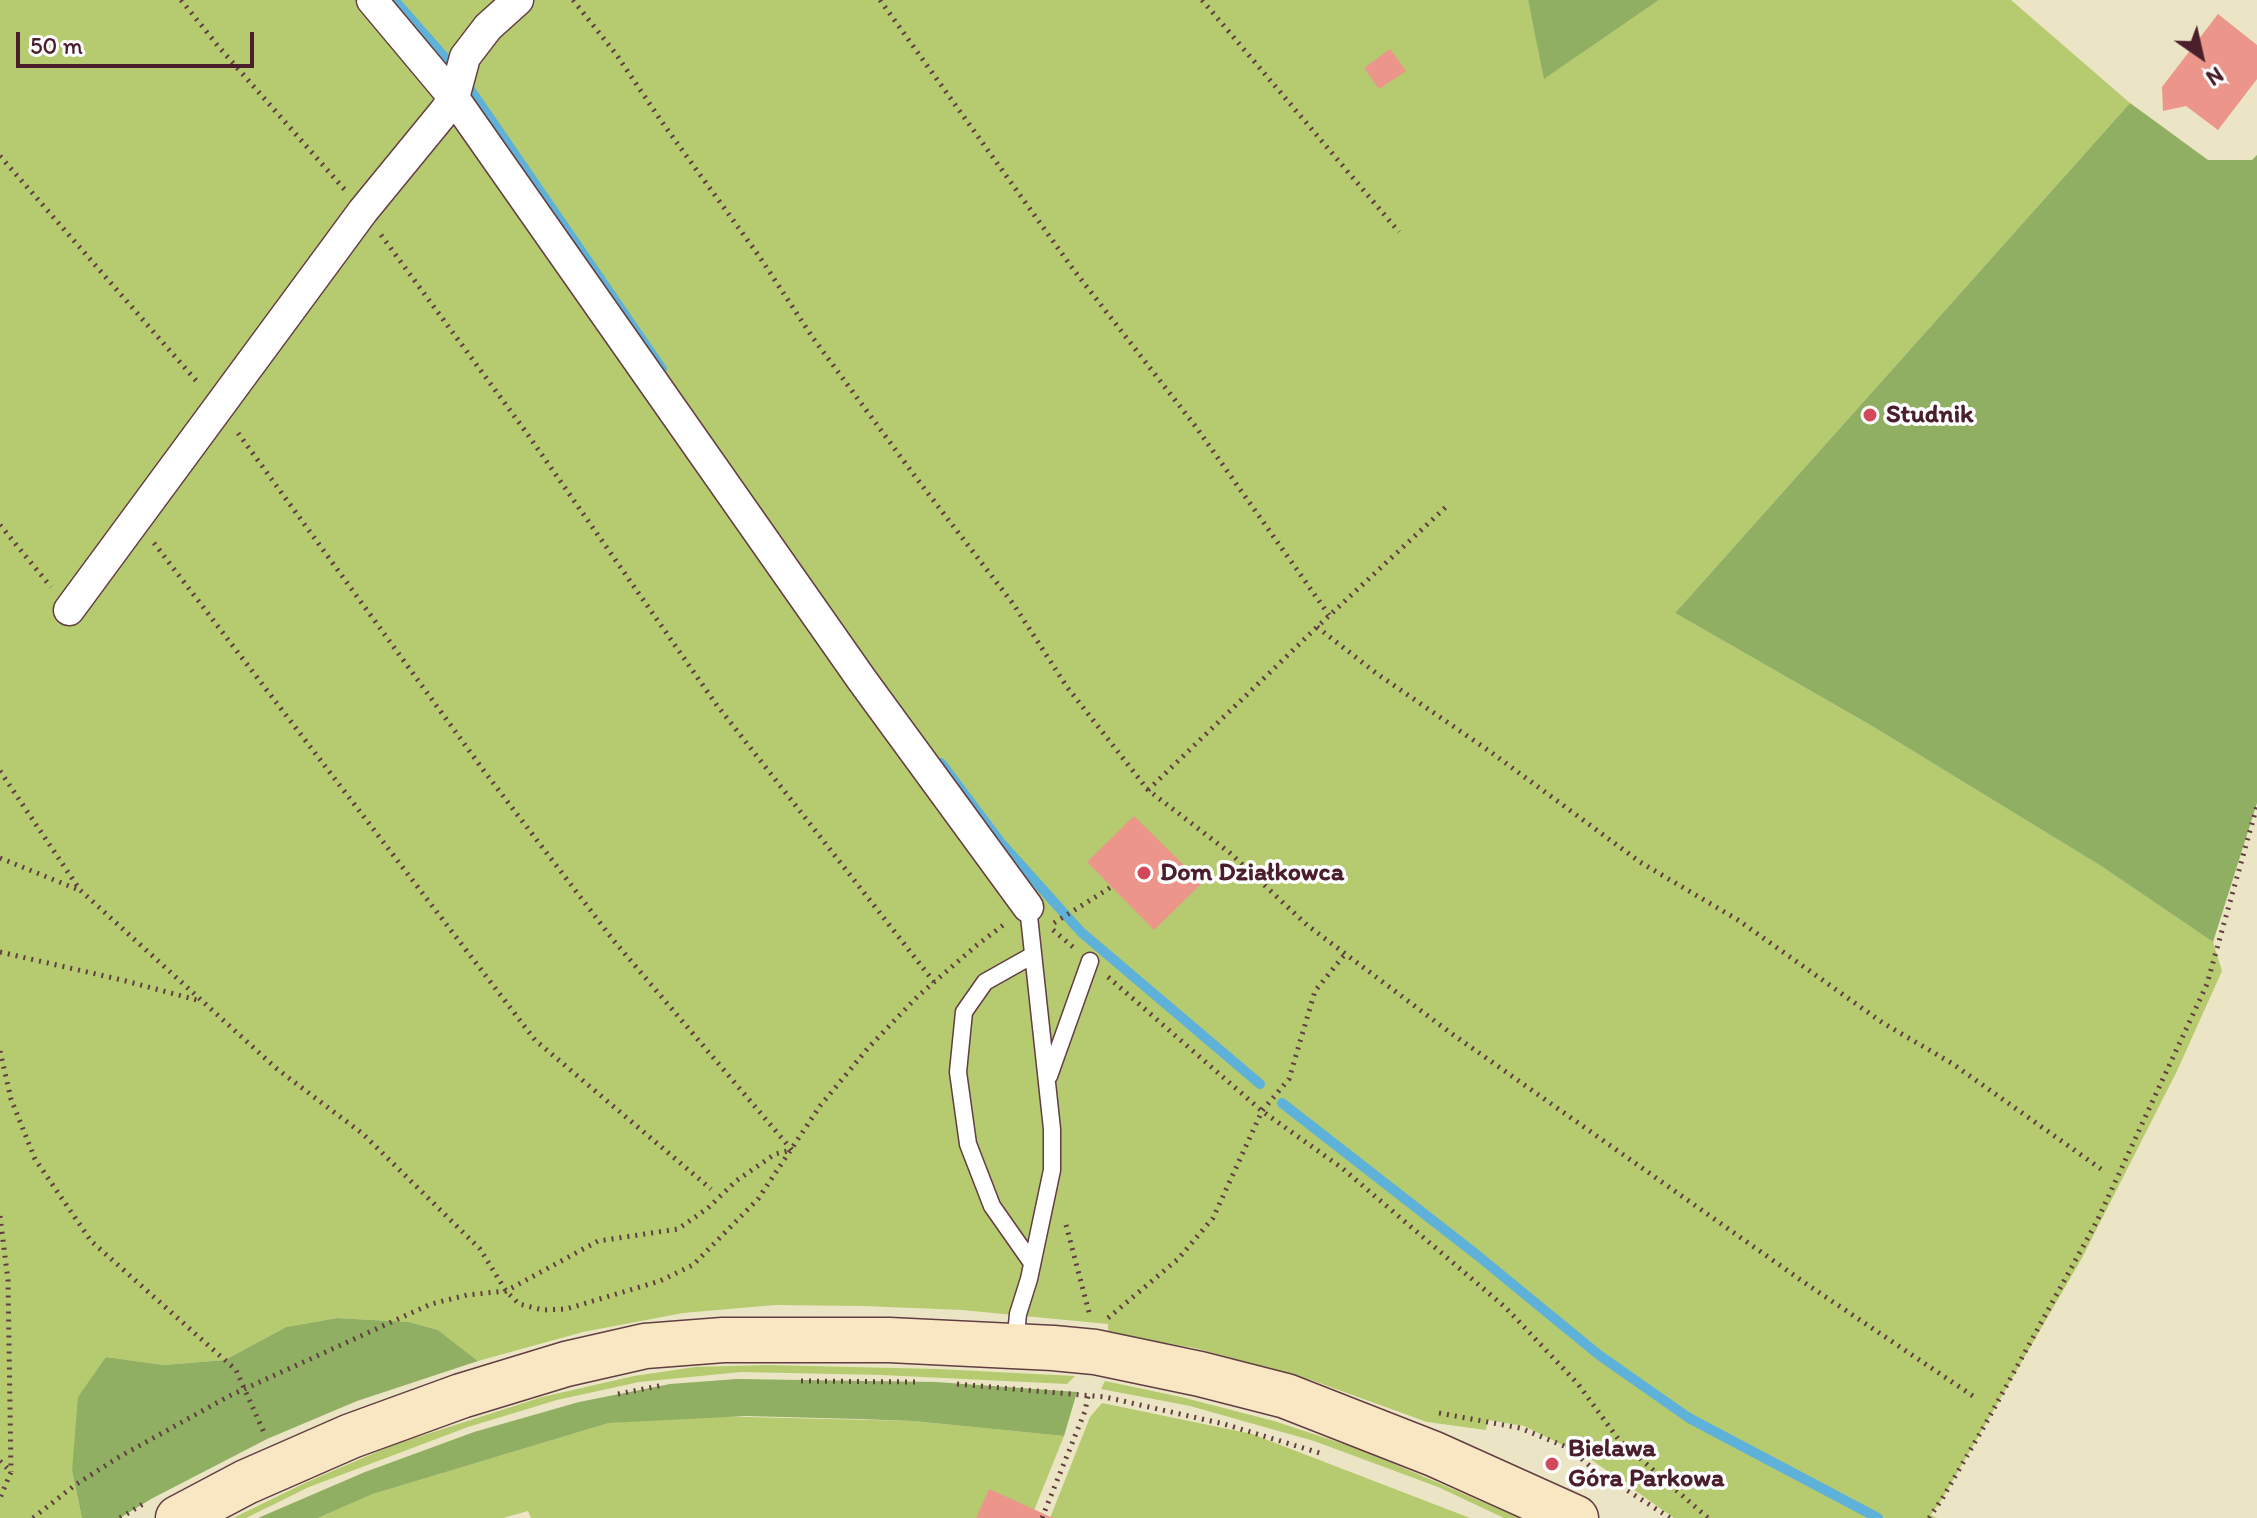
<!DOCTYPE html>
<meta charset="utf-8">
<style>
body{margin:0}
#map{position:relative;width:2257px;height:1518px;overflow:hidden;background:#ebe5c5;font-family:Itim,sans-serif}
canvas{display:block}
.north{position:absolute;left:2161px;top:16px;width:80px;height:80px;-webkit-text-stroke:6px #fff;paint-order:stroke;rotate:146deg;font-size:22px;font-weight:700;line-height:32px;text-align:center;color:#4a1f2b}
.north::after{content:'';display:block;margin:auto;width:28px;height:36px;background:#4a1f2b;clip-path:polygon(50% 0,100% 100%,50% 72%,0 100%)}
.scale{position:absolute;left:16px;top:32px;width:238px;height:36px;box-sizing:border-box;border:4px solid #4a1f2b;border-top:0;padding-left:10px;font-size:24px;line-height:28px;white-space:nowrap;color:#4a1f2b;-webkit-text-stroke:6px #fff;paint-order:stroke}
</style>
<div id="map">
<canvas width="2257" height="1518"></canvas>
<div class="north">N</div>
<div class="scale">50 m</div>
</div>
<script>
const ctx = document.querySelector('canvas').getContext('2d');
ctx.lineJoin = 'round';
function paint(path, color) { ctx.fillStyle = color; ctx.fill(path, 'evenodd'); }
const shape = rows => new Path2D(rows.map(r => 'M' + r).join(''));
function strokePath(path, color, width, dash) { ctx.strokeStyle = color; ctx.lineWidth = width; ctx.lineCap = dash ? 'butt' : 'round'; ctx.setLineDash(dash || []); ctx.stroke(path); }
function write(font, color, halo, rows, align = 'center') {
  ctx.font = font + ' Itim,sans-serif'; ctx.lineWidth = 7; ctx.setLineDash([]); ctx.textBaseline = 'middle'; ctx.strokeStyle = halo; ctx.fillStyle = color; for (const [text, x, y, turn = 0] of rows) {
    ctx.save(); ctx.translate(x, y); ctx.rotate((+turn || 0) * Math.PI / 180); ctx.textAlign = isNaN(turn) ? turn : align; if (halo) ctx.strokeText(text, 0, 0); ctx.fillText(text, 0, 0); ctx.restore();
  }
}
const green = shape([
 [0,0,1528,0,1545,78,1659,0,2011,0,2130,103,1675,613,1872,726,2101,866,2213,942,2222,971,2177,1071,2082,1258,1942,1499,1931,1515,1937,1518,1674,1518,1589,1458,1524,1426,1488,1420,1486,1430,1427,1422,1311,1380,1195,1348,1108,1333,1108,1324,962,1310,863,1306,775,1305,683,1313,583,1332,478,1361,438,1330,409,1322,337,1318,286,1327,225,1360,164,1365,106,1357,72,1471,82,1518,0,1518],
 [768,1365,938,1369,1075,1376,1067,1384,882,1375,741,1372,639,1382,557,1400,468,1427,309,1487,246,1518,233,1518,307,1482,393,1445,542,1397,634,1376,695,1367],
 [1105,1381,1181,1397,1274,1421,1362,1450,1520,1518,1504,1518,1438,1487,1314,1441,1190,1406,1101,1389],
 [1102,1403,1252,1434,1470,1518,1050,1518,1090,1417],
 [705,1416,913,1421,1064,1436,1031,1518,531,1518,528,1511,503,1518,318,1518,373,1494,609,1423]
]);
const forest = shape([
 [1528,0,1659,0,1544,79],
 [2130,103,2208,160,2252,160,2257,155,2257,803,2213,942,2101,866,1872,726,1675,613],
 [337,1318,409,1322,438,1330,478,1361,357,1401,267,1439,151,1499,120,1518,82,1518,72,1471,78,1397,106,1357,164,1365,225,1360,286,1327],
 [737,1379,936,1382,1077,1392,1064,1436,913,1421,858,1419,746,1416,609,1423,373,1494,318,1518,258,1518,365,1472,474,1432,579,1402,670,1384]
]);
const stream = shape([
 [394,0,455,69],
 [465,82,662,369],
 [941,763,1001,843,1081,932,1260,1084],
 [1282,1103,1477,1255,1599,1355,1689,1418,1878,1518]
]);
const building = shape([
 [2218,14,2257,45,2257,79,2218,130,2186,106,2163,111,2162,87],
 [1390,49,1406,71,1379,89,1364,68],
 [1134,816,1202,883,1154,930,1087,862],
 [989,1489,1053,1518,976,1518]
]);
const path = shape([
 [181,0,218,46,345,190],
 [573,0,616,54,664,125,759,256,813,338,917,479,1014,605,1067,687,1148,790,1230,853,1307,925,1448,1031,1805,1283,1976,1398],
 [880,0,1073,269,1196,427,1329,615],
 [1202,0,1399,232],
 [0,156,199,384],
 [381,235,526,432,716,704,934,982],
 [0,525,51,587],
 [154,543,535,1040,711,1189],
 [1317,627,1376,673,1492,753,1640,862,1738,920,1883,1023,1953,1064,2101,1169],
 [0,771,80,890,277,1069,363,1134,480,1249,506,1291,519,1304,543,1310,566,1309,660,1281,693,1265,758,1199,820,1106,868,1048,918,996,977,945,1006,923],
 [1148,790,1317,627,1447,506],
 [0,858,79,890],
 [1054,923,1111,887],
 [1053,930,1073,947],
 [0,952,122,980,197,1000],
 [1108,977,1262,1111,1342,1168,1506,1308,1578,1384,1619,1440,1708,1518],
 [0,1051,11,1099,35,1159,91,1241,236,1370,265,1435],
 [0,1216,8,1280,11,1472],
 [1066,1225,1090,1316],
 [1108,1318,1178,1259,1213,1218,1262,1111,1289,1079,1315,991,1345,954],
 [801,1381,915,1382],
 [957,1384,1105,1397,1224,1424,1323,1454],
 [618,1394,664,1385],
 [1439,1413,1520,1428,1569,1448,1591,1467,1670,1518],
 [0,1461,11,1472,0,1498],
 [33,1518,75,1485,119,1457,229,1396,431,1304,467,1295,506,1291,598,1241,678,1229,708,1208,736,1181,775,1154,792,1150,614,941,484,771,238,433],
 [120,1518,143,1504],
 [1042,1518,1085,1411,1088,1396],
 [1929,1518,1942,1499,1986,1423,2097,1221,2207,984,2257,806]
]);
const lane = shape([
 [1049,1076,1090,961],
 [1032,1263,992,1206,968,1144,958,1072,964,1012,985,982,1033,955],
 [1015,1345,1018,1314,1029,1279,1052,1170,1052,1129,1028,907]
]);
const street = shape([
 [372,0,454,98,862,680,1028,907],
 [69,610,363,211,444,112,454,98,465,57,488,27,518,0]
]);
const secondary = shape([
 [178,1518,246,1482,351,1436,461,1396,566,1364,645,1346,723,1340,889,1340,1053,1348,1095,1352,1200,1374,1286,1396,1434,1454,1576,1518]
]);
const markers = [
 [1870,415,8,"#d1495b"],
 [1144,873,8,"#d1495b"],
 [1552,1464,8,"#d1495b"]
];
const poiNames = [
 ["Studnik",1886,415],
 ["Dom Działkowca",1160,873],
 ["Bielawa",1568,1449],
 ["Góra Parkowa",1568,1479]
];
paint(green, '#b6cb6f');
paint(forest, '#90af62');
strokePath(stream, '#5eb1d9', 10);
paint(building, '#eb958b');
strokePath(lane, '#623d42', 19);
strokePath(street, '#623d42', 33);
strokePath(secondary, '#623d42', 47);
strokePath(path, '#623d42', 5, [2, 6]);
strokePath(lane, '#fff', 16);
strokePath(street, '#fff', 30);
strokePath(secondary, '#f9e7c3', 44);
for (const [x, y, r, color] of markers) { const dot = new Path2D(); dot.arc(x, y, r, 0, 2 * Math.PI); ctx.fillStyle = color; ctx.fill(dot); strokePath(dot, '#fff', 3); }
write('bold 26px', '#4a1f2b', '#fff', poiNames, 'left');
</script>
